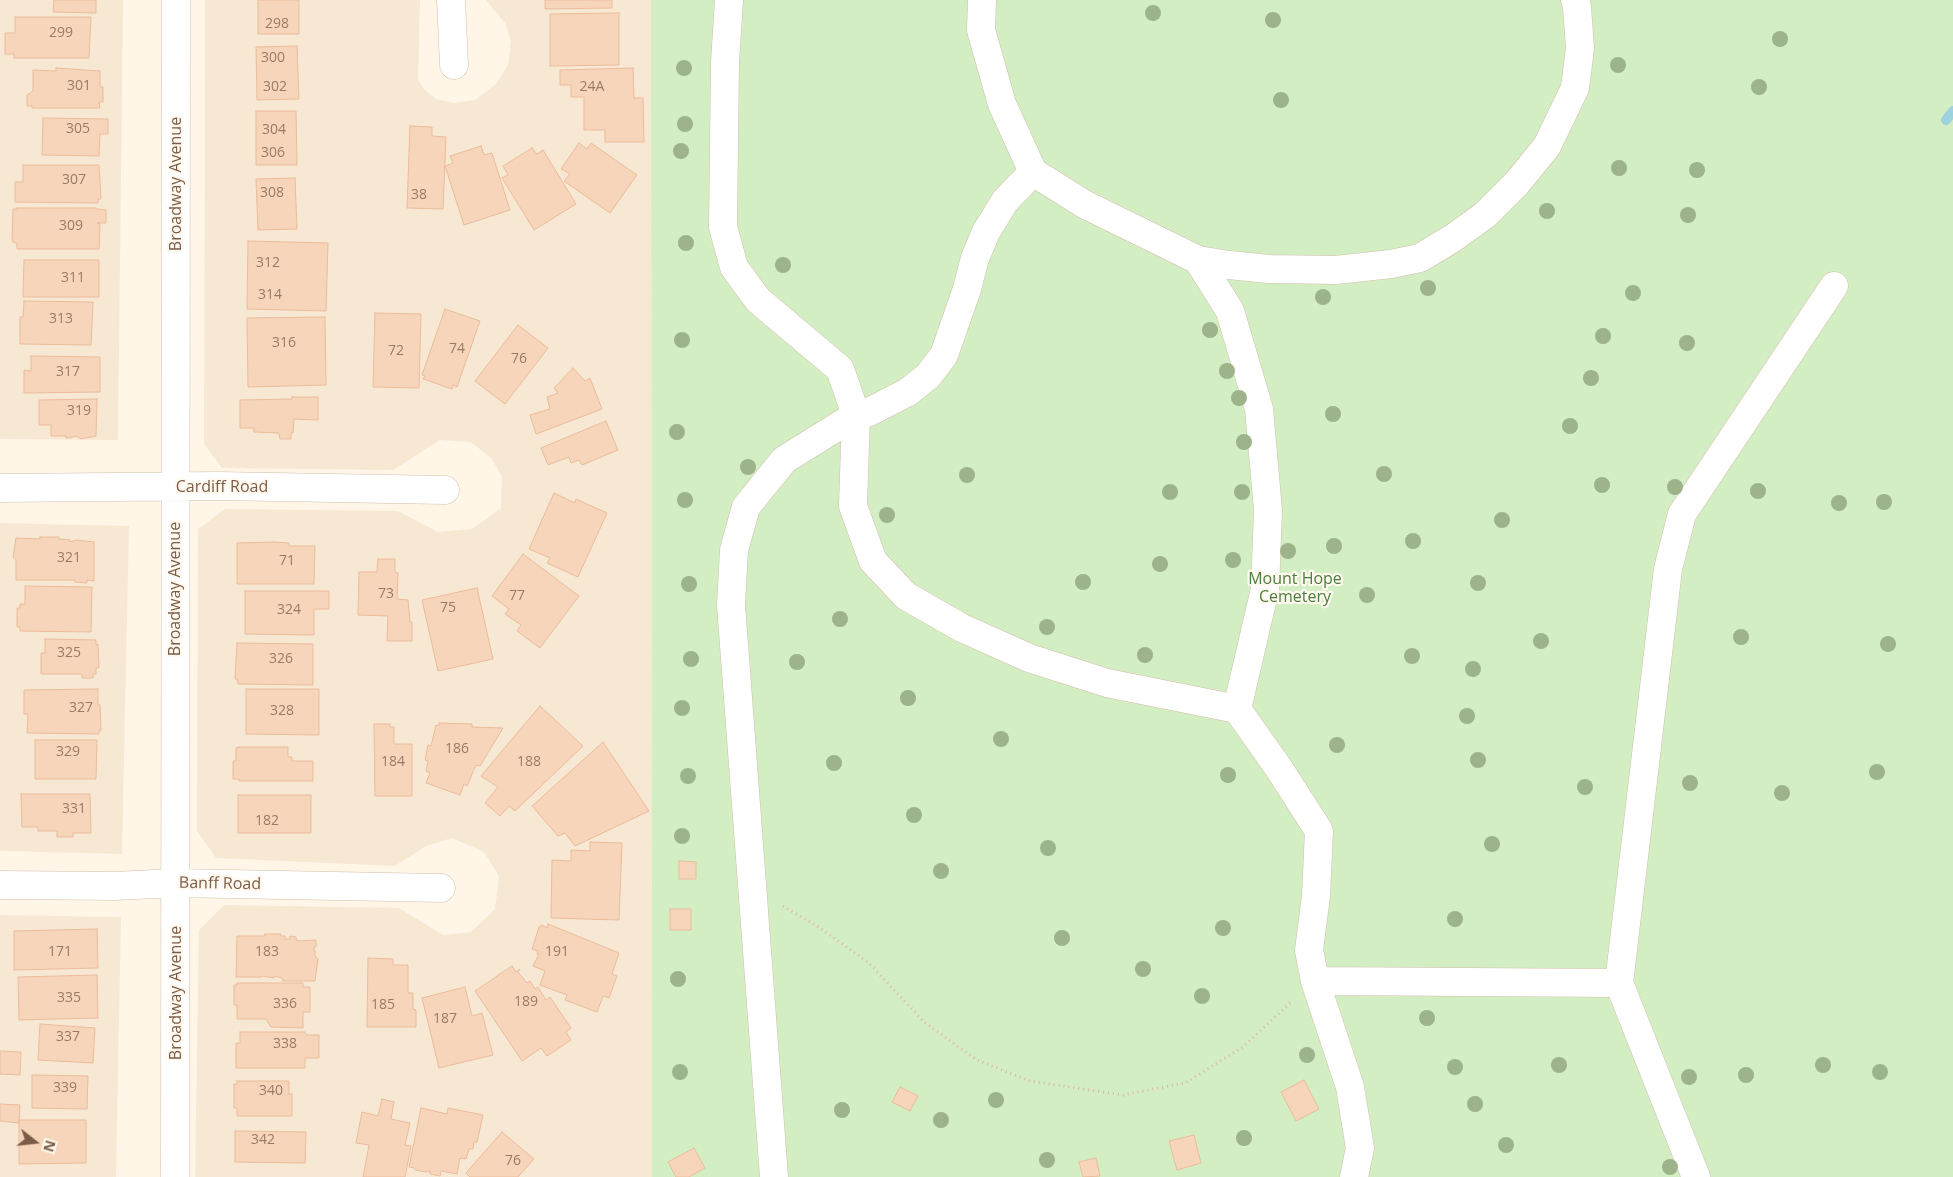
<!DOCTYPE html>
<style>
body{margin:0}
#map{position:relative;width:1953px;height:1177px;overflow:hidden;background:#fff6e7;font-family:"Open Sans",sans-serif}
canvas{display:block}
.north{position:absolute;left:10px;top:1117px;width:50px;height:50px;-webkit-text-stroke:4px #fff9ef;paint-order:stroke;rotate:106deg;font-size:14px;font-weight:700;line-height:20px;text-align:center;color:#7c5c47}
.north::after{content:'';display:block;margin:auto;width:18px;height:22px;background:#7c5c47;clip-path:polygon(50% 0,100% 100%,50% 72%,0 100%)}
</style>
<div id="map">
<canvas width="1953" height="1177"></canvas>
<div class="north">N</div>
</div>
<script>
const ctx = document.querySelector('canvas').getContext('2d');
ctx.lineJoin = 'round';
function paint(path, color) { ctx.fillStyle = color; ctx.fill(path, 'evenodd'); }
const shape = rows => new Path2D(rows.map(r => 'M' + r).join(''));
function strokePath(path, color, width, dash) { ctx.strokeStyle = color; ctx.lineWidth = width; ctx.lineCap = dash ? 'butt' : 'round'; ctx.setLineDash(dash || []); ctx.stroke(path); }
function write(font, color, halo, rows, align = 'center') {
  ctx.font = font + ' "Open Sans",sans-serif'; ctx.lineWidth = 4.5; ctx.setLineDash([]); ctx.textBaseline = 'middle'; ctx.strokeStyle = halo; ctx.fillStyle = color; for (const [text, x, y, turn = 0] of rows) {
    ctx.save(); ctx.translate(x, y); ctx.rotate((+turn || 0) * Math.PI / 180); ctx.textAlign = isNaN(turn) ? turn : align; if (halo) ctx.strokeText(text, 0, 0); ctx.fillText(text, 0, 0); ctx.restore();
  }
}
const residential = shape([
 [0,0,123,0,118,440,0,439],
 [205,0,420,0,418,80,424,89,436,99,454,103,475,100,496,84,508,65,511,41,505,23,486,0,651,0,652,1177,195,1177,199,930,224,905,399,908,443,935,471,932,495,909,499,876,484,852,452,838,426,846,395,866,216,858,197,831,198,529,225,509,398,511,438,532,472,529,501,508,502,477,492,459,471,442,440,440,393,470,222,468,204,444],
 [0,523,129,526,122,854,0,851],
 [0,915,121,917,116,1177,0,1177]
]);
const green = shape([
 [651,0,1953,0,1953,1177,652,1177]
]);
const stream = shape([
 [1946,120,1953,111]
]);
const building = shape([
 [54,0,96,0,96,13,53,12,54,0],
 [258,0,299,0,299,34,258,34,258,0],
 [545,0,612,0,612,8,545,9,545,0],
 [619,13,619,65,550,66,550,14,619,13],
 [15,17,91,17,89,58,14,58,14,54,5,54,5,33,15,33,15,17],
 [297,46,299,99,257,100,256,47,297,46],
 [56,68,100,71,100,87,103,87,103,102,99,102,100,108,32,108,32,106,27,106,27,95,33,91,33,70,56,71,56,68],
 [633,68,634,98,643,98,644,142,605,142,605,130,584,130,584,97,571,97,571,85,560,85,560,70,633,68],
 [256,111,296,111,297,165,256,165,256,111],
 [43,118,108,119,108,134,100,134,99,156,42,155,43,118],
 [410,126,432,127,432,136,446,137,443,209,407,208,410,126],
 [579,143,587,149,591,143,637,175,610,213,564,181,570,174,561,169,579,143],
 [481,146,484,155,492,153,510,210,464,225,445,166,453,163,450,156,481,146],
 [532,148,537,154,543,150,576,204,534,230,502,178,508,175,503,166,532,148],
 [23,165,99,165,101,199,98,199,98,203,15,202,15,182,23,182,23,165],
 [295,178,297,229,258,230,256,179,295,178],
 [17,208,96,208,97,209,106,210,106,223,97,223,100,224,99,249,17,249,17,244,12,241,13,209,17,209,17,208],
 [248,241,328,243,326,311,247,309,248,241],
 [24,260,99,260,99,297,23,297,24,260],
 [24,301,93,302,91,345,20,344,20,317,23,317,24,301],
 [445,309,480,321,457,387,453,385,452,389,423,379,425,376,422,375,445,309],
 [375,313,421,314,419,388,373,387,375,313],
 [325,317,326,385,248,387,247,318,325,317],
 [518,325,548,348,505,404,475,381,518,325],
 [31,356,100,357,100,392,24,393,24,370,31,371,31,356],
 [573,368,585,381,590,378,602,409,536,434,530,415,550,409,547,397,558,393,554,388,573,368],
 [292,397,318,397,318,420,294,419,293,433,291,433,291,439,280,439,279,433,254,432,254,428,240,428,240,400,292,399,292,397],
 [97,399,96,436,81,439,77,436,69,438,66,438,66,436,51,436,51,425,39,425,39,400,97,399],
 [606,421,618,450,582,465,579,460,571,463,569,457,548,465,541,448,606,421],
 [554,493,575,503,576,499,607,513,578,577,547,563,550,558,529,549,554,493],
 [40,537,59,537,59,539,70,540,70,542,76,540,94,542,94,581,87,580,87,583,75,582,75,580,16,580,16,560,13,557,16,538,40,539,40,537],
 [274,542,289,543,289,546,315,546,314,584,237,584,237,543,274,542],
 [523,554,579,596,540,648,517,631,521,625,505,614,509,609,492,596,523,554],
 [378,559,395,559,395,572,398,573,397,599,408,600,410,622,412,622,412,641,387,641,388,616,358,615,359,572,377,572,378,559],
 [25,586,92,587,91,632,20,631,20,627,17,627,17,608,20,608,20,604,25,604,25,586],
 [477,588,493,659,438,671,422,600,477,588],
 [245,591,329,591,329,609,314,609,314,635,245,634,245,591],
 [45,639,96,640,96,645,98,644,99,668,96,668,96,674,93,674,93,678,82,678,82,674,41,674,41,653,45,653,45,639],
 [237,643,313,644,313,685,238,684,237,679,235,679,237,643],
 [98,689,98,704,100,705,101,731,99,730,99,734,27,733,28,714,24,714,24,690,98,689],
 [246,689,319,689,319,735,246,734,246,689],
 [540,706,583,746,515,811,509,806,500,816,485,803,498,787,481,776,540,706],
 [439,723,472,724,472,727,503,728,480,766,476,765,467,786,464,784,460,795,426,783,430,773,426,771,428,761,425,760,428,745,431,746,436,725,439,726,439,723],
 [374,724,390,724,390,727,394,727,394,744,412,744,412,796,375,796,374,724],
 [35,740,97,740,96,779,35,779,35,740],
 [603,742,649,811,575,846,565,833,558,836,532,806,603,742],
 [239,747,288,747,288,757,292,757,292,761,313,761,313,781,239,781,239,779,233,779,233,761,236,761,236,748,239,747],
 [21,794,90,794,91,833,73,833,73,837,57,837,57,831,38,831,38,827,22,827,21,794],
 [238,795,311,795,311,833,238,833,238,795],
 [590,842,622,843,619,920,551,918,552,860,571,861,571,850,590,851,590,842],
 [679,861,696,862,696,879,679,879,679,861],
 [670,909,691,909,691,930,670,930,670,909],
 [548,924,619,953,612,974,617,976,609,998,603,996,597,1012,565,1000,567,995,540,985,545,971,533,966,539,954,537,954,538,951,532,949,539,927,542,925,547,928,548,924],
 [97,929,98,968,14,970,14,931,97,929],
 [265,934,281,934,281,936,285,936,285,939,290,939,290,936,296,937,296,940,299,941,316,940,316,947,314,947,314,951,315,951,315,956,318,959,315,981,283,981,282,978,274,976,274,978,263,976,262,977,236,977,237,936,265,936,265,934],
 [368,958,393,959,393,965,408,965,408,993,413,993,413,1009,416,1010,416,1027,367,1027,368,958],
 [512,966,516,972,520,969,518,972,527,983,530,981,535,989,538,987,546,1000,550,997,571,1028,566,1032,571,1040,547,1056,541,1048,522,1061,475,991,512,966],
 [97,975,98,1018,19,1020,18,977,97,975],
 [237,983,303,983,303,987,310,987,310,1012,303,1012,303,1028,271,1027,266,1019,237,1019,237,1005,234,1005,234,985,237,985,237,983],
 [465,987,472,1016,482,1013,493,1055,439,1068,422,998,465,987],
 [40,1024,95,1028,93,1063,38,1060,40,1024],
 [240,1032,305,1032,306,1035,319,1035,319,1058,305,1058,305,1068,236,1068,236,1043,240,1043,240,1032],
 [0,1051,21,1052,20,1075,0,1074,0,1051],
 [32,1075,88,1076,87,1109,32,1108,32,1075],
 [1304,1080,1319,1109,1296,1121,1281,1092,1304,1080],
 [237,1081,289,1081,289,1094,292,1094,292,1116,237,1116,237,1108,234,1108,234,1084,237,1084,237,1081],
 [900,1087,918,1096,910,1111,892,1102,900,1087],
 [382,1099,394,1102,391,1119,410,1123,405,1145,411,1146,405,1177,363,1177,369,1145,356,1143,362,1112,378,1116,382,1099],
 [0,1104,20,1105,19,1123,0,1121,0,1104],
 [421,1108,447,1114,448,1108,483,1115,477,1142,474,1142,473,1149,469,1149,466,1159,460,1158,457,1174,441,1171,440,1176,430,1174,430,1171,425,1172,415,1170,414,1168,409,1167,421,1108],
 [19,1120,86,1120,86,1163,19,1164,19,1120],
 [235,1131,306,1132,305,1163,235,1162,235,1131],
 [502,1132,534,1159,518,1177,470,1177,466,1173,502,1132],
 [1194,1135,1201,1163,1177,1170,1169,1141,1194,1135],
 [694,1148,705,1168,689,1177,676,1177,668,1162,694,1148],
 [1096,1158,1100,1176,1083,1177,1079,1162,1096,1158]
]);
const path = shape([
 [783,906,817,926,869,963,924,1022,977,1060,1030,1081,1123,1095,1185,1083,1243,1047,1290,1003]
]);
const minor = shape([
 [451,0,454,65],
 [729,0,725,62,723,227,734,267,758,300,840,369,856,415,853,506,873,561,906,596,962,628,1029,658,1107,683,1237,709,1280,770,1319,831,1316,896,1309,950,1315,981,1350,1087,1360,1148,1354,1177],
 [982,0,981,30,1002,104,1033,172,1084,204,1198,260,1229,265,1269,269,1336,270,1391,264,1420,258,1453,238,1485,215,1517,183,1547,146,1575,88,1580,48,1577,7,1575,0],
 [1198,260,1230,311,1259,409,1268,510,1265,589,1237,709],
 [0,488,218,486,445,490],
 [0,885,115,886,176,883,441,888],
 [1315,981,1619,983],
 [175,1177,176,0],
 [774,1177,731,605,734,550,746,507,784,460,856,415,869,412,908,392,928,376,944,355,967,289,975,258,986,232,1005,201,1033,172],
 [1696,1177,1619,983,1668,569,1682,514,1834,286]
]);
const trees = [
 [1153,13],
 [1273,20],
 [1780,39],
 [1618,65],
 [684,68],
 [1759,87],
 [1281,100],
 [685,124],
 [681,151],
 [1619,168],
 [1697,170],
 [1547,211],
 [1688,215],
 [686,243],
 [783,265],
 [1428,288],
 [1633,293],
 [1323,297],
 [1210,330],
 [1603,336],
 [682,340],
 [1687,343],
 [1227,371],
 [1591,378],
 [1239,398],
 [1333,414],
 [1570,426],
 [677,432],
 [1244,442],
 [748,467],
 [1384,474],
 [967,475],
 [1602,485],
 [1675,487],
 [1758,491],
 [1170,492],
 [1242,492],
 [685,500],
 [1884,502],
 [1839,503],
 [887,515],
 [1502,520],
 [1413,541],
 [1334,546],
 [1288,551],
 [1233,560],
 [1160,564],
 [1083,582],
 [1478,583],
 [689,584],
 [1367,595],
 [840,619],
 [1047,627],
 [1741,637],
 [1541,641],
 [1888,644],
 [1145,655],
 [1412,656],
 [691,659],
 [797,662],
 [1473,669],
 [908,698],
 [682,708],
 [1467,716],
 [1001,739],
 [1337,745],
 [1478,760],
 [834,763],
 [1877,772],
 [1228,775],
 [688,776],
 [1690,783],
 [1585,787],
 [1782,793],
 [914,815],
 [682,836],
 [1492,844],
 [1048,848],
 [941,871],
 [1455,919],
 [1223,928],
 [1062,938],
 [1143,969],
 [678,979],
 [1202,996],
 [1427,1018],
 [1307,1055],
 [1559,1065],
 [1823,1065],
 [1455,1067],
 [680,1072],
 [1880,1072],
 [1746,1075],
 [1689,1077],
 [996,1100],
 [1475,1104],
 [842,1110],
 [941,1120],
 [1244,1138],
 [1506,1145],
 [1047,1160],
 [1670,1167]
];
const numberNames = [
 ["298",277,24],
 ["299",61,33],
 ["300",273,58],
 ["301",79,86],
 ["302",275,87],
 ["24A",592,87],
 ["305",78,129],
 ["304",274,130],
 ["306",273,153],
 ["307",74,180],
 ["308",272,193],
 ["38",419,195],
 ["309",71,226],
 ["312",268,263],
 ["311",73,278],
 ["314",270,295],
 ["313",61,319],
 ["316",284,343],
 ["74",457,349],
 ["72",396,351],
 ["76",519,359],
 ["317",68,372],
 ["319",79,411],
 ["321",69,558],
 ["71",287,561],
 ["73",386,594],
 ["77",517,596],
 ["75",448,608],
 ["324",289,610],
 ["325",69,653],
 ["326",281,659],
 ["327",81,708],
 ["328",282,711],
 ["186",457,749],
 ["329",68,752],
 ["184",393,762],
 ["188",529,762],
 ["331",74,809],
 ["182",267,821],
 ["171",60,952],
 ["183",267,952],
 ["191",557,952],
 ["335",69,998],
 ["189",526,1002],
 ["336",285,1004],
 ["185",383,1005],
 ["187",445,1019],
 ["337",68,1037],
 ["338",285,1044],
 ["339",65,1088],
 ["340",271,1091],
 ["342",263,1140],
 ["76",513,1161]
];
const streetNames = [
 ["Broadway Avenue",176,184,-90],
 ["Cardiff Road",222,487],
 ["Broadway Avenue",175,589,-90],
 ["Banff Road",220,884,1],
 ["Broadway Avenue",176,993,-90]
];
const parkNames = [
 ["Mount Hope",1295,579],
 ["Cemetery",1295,597]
];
paint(residential, '#f7e8d4');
paint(green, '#d3eec3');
strokePath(stream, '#9dd2de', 10);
paint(building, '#f7d5bb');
strokePath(building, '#ecbc9a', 1);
strokePath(minor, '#d3beab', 29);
strokePath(path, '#ddb89d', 3, [1, 4]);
strokePath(minor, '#fff', 28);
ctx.fillStyle = '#9db389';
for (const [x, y] of trees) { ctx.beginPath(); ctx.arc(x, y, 8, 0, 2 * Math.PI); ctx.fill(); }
write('14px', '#9b7a64', null, numberNames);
write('16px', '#7c5c47', '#fff9ef', streetNames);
write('16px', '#4c7d3c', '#fff9ef', parkNames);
</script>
